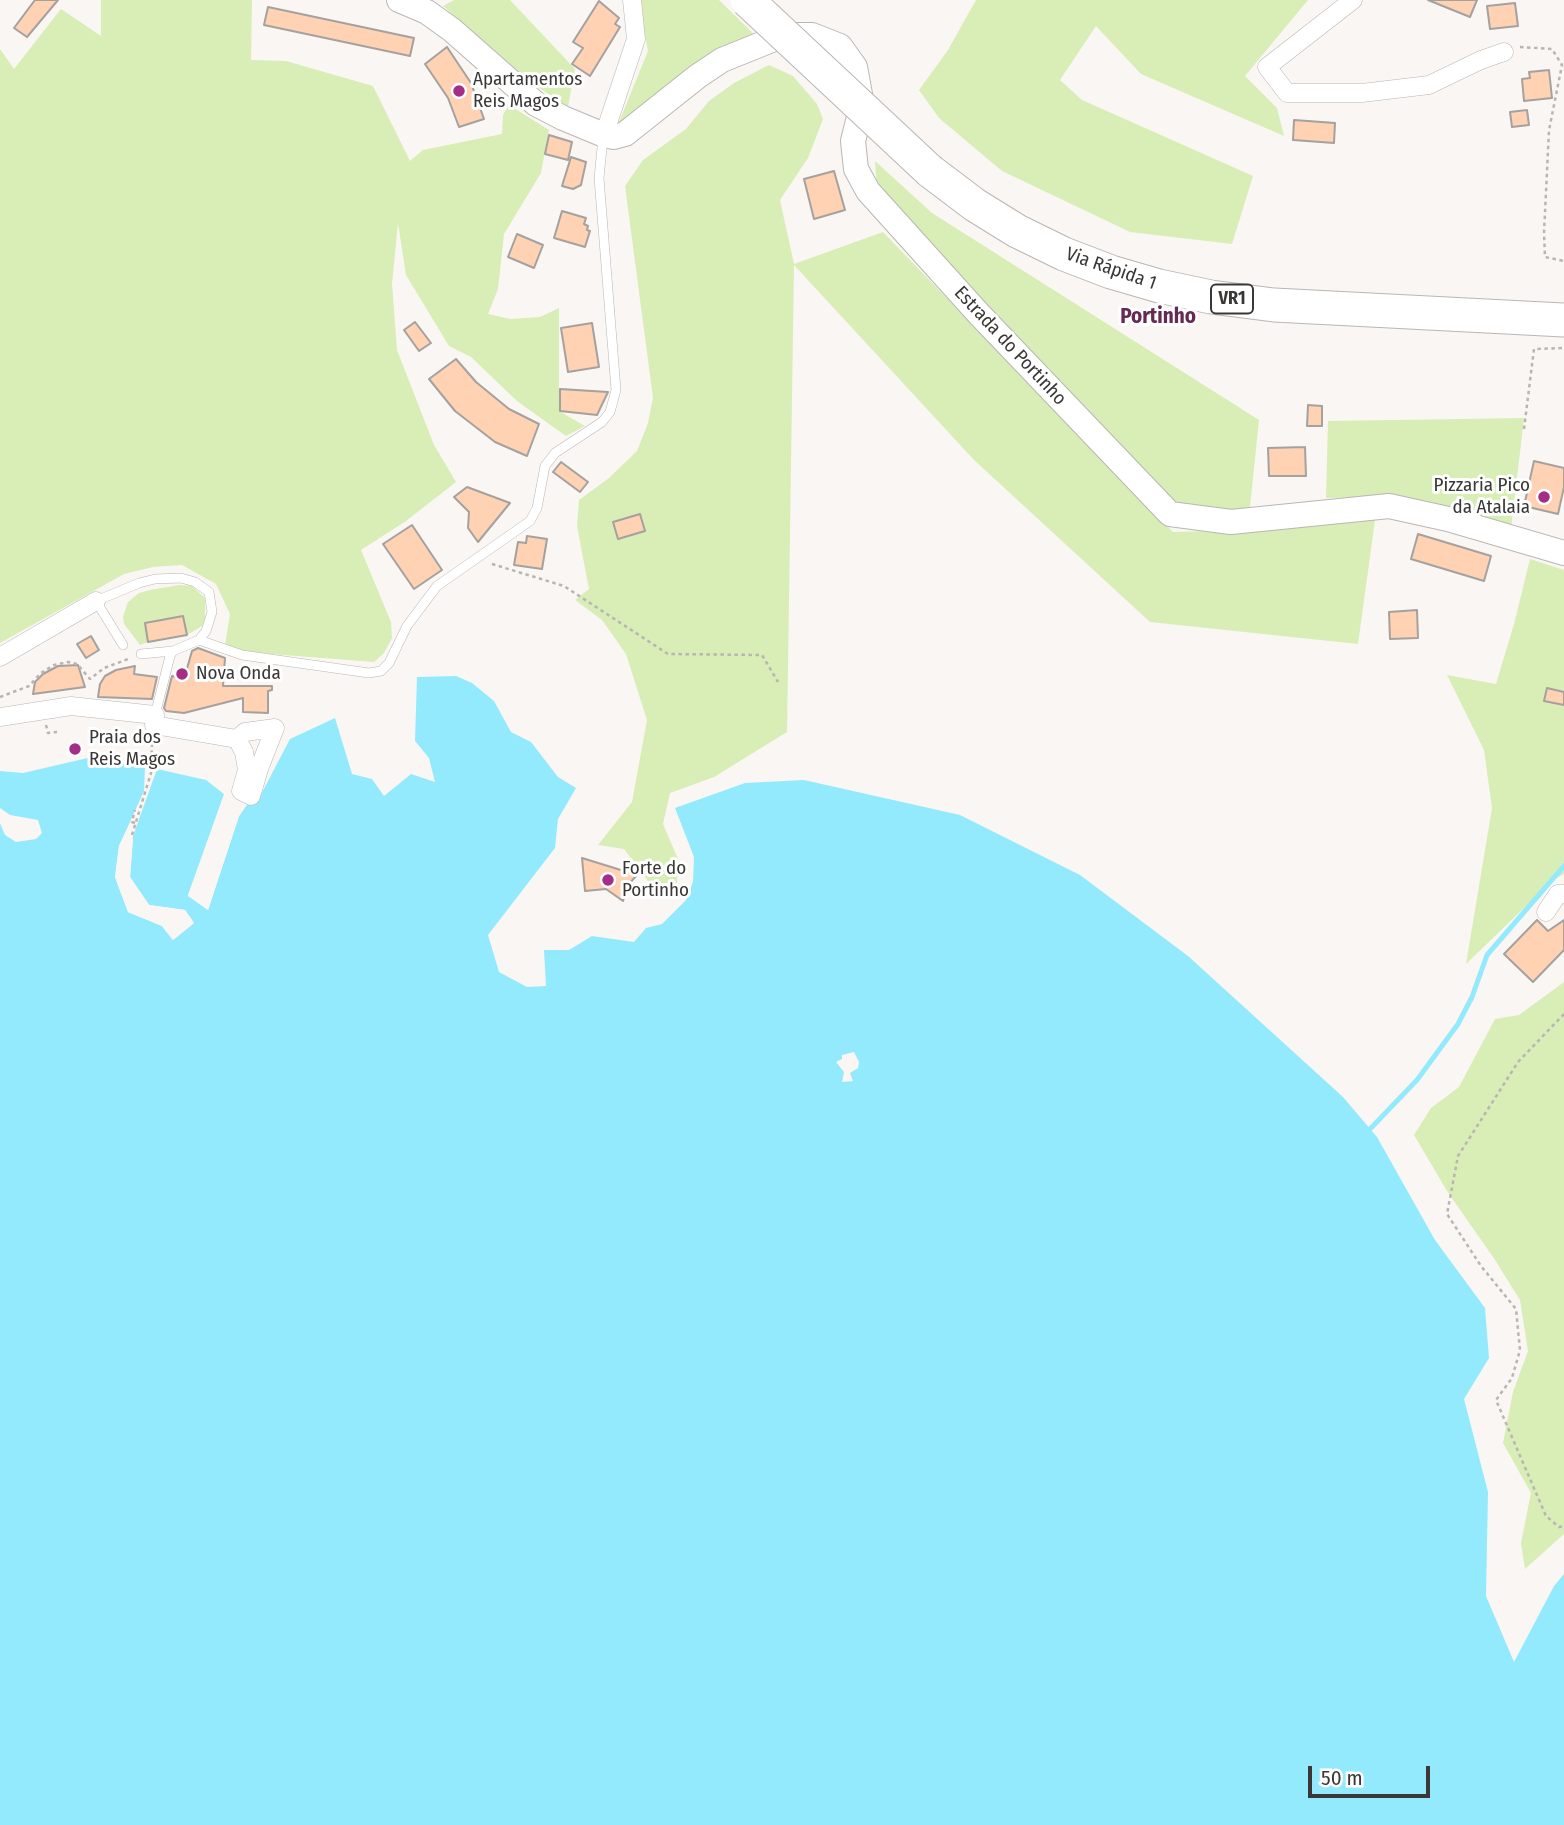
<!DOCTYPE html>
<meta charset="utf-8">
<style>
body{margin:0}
#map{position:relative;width:1564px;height:1825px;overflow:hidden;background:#faf6f3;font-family:"Fira Sans Condensed",sans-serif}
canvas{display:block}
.scale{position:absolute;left:1308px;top:1766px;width:122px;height:32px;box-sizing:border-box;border:4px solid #3a3837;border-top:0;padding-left:9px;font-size:21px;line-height:24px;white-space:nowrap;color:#3a3837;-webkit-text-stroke:5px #fff;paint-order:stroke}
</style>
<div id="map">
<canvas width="1564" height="1825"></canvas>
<div class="scale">50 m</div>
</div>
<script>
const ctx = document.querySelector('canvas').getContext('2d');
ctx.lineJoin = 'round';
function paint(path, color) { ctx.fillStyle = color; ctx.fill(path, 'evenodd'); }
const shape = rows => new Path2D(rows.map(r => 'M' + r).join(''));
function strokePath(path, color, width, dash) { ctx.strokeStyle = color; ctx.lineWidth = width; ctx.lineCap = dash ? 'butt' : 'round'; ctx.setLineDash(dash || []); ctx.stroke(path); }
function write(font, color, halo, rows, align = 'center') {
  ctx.font = font + ' "Fira Sans Condensed",sans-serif'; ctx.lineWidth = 6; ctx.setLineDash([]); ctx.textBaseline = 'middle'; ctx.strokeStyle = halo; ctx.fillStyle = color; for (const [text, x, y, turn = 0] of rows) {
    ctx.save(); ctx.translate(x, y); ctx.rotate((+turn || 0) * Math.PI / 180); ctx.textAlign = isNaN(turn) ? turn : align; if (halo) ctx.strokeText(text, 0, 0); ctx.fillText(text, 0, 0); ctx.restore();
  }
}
const green = shape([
 [101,0,252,0,251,60,286,61,373,86,410,161,423,150,502,134,503,115,509,105,549,130,541,173,504,234,498,289,488,314,510,319,540,317,559,308,559,411,585,426,566,436,517,401,471,357,449,346,406,275,398,223,392,284,397,350,434,445,456,482,406,521,361,550,391,622,392,638,384,653,374,662,245,652,225,645,230,614,216,584,182,565,153,567,124,574,0,643,0,49,14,69,61,9,101,36],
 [454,0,510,0,575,69,568,107,533,84,443,6],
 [641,0,719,0,759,39,621,126,619,122,648,51,640,9],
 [976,0,1308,0,1245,76,1277,108,1284,136,1141,74,1096,26,1060,80,1082,100,1253,176,1232,244,1130,232,1002,171,939,118,919,90,948,50],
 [769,65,793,76,817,104,823,119,808,158,780,200,794,264,883,232,1173,532,1279,529,1376,513,1358,644,1150,622,974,460,794,265,787,732,714,777,670,793,663,824,678,859,677,883,661,898,624,849,598,845,632,802,647,720,626,654,602,620,575,600,589,589,577,526,579,500,609,478,637,451,648,423,653,398,625,186,643,160,686,129,709,101,734,83],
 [875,161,932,213,1259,420,1250,507,1232,515,1171,503,877,188],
 [1524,418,1511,529,1397,496,1326,498,1328,421],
 [1530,559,1564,570,1564,874,1553,880,1466,964,1492,808,1484,750,1447,675,1496,684,1514,624],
 [179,585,192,586,205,598,205,619,202,626,187,635,183,616,145,623,148,642,140,645,124,624,123,617,128,602,139,593,150,590],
 [1564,982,1564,1534,1525,1569,1521,1543,1531,1493,1503,1443,1513,1392,1528,1351,1520,1300,1495,1260,1447,1191,1414,1135,1431,1108,1459,1087,1495,1019,1519,1015]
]);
const water = shape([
 [456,676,472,683,494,701,511,732,531,742,558,777,576,788,558,819,555,848,488,935,499,972,527,987,546,986,544,950,569,950,592,936,634,942,646,928,662,924,686,900,693,882,694,857,675,808,745,783,804,780,960,815,1080,875,1188,956,1343,1097,1377,1137,1435,1240,1485,1308,1489,1358,1464,1399,1488,1492,1486,1596,1514,1662,1554,1586,1564,1574,1564,1825,0,1825,0,823,5,835,16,842,36,839,42,833,38,820,10,815,0,808,0,771,23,773,92,757,145,768,144,791,119,846,115,877,128,912,162,926,173,940,194,923,185,910,149,905,130,877,133,836,157,769,206,780,224,794,188,895,208,910,239,816,251,799,257,802,290,739,335,718,352,774,372,779,384,796,411,774,435,782,429,758,415,741,417,677],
 [854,1052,859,1062,858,1068,850,1073,853,1081,842,1082,844,1072,836,1062,842,1059,842,1055]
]);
const pier = shape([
 [226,791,227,795,192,894,206,905,236,814,248,798,251,799,239,816,208,910,188,896],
 [124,835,127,836,122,847,119,876,131,910,164,923,173,935,189,922,183,914,146,907,127,877,129,838,133,839,130,877,149,905,185,910,194,923,173,940,162,926,128,912,115,877,119,846]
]);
const stream = shape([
 [1370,1129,1417,1080,1458,1024,1472,997,1487,955,1564,866]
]);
const building = shape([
 [35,0,58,0,27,37,14,28,35,0],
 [1428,0,1477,0,1470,17,1428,0],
 [599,1,619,18,615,24,620,27,590,76,572,64,583,48,573,42,599,1],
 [1515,3,1518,26,1490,29,1487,6,1515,3],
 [268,7,414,38,410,56,264,25,268,7],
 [447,47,471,83,484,119,459,127,448,98,425,64,447,47],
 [1549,70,1552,98,1524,101,1522,79,1530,78,1529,72,1549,70],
 [1527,110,1529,125,1512,127,1510,112,1527,110],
 [1294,120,1335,123,1334,143,1293,140,1294,120],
 [549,135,572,142,568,160,545,154,549,135],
 [571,157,586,162,581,185,573,189,562,186,571,157],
 [834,171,845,210,814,219,804,179,834,171],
 [562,211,586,218,584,224,588,226,587,230,590,231,585,247,554,238,562,211],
 [517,234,543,245,534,268,508,257,517,234],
 [415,322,431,343,419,351,404,330,415,322],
 [592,323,599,367,568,372,561,328,592,323],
 [456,359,476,382,509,409,539,424,527,456,495,442,455,411,429,379,456,359],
 [560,389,608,392,597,415,560,411,560,389],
 [1308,405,1322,406,1322,426,1307,426,1308,405],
 [1305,447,1306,476,1269,476,1268,448,1305,447],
 [1534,461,1564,468,1564,487,1558,514,1524,506,1534,461],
 [561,462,588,482,580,492,553,472,561,462],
 [467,487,510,503,478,542,468,528,469,512,454,497,467,487],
 [640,514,645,531,618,539,613,522,640,514],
 [412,525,442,570,414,589,383,544,412,525],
 [1418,534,1491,556,1484,581,1411,559,1418,534],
 [527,536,547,539,542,569,514,565,518,542,526,543,527,536],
 [1417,610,1418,638,1390,639,1389,612,1417,610],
 [183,616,187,635,148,642,145,623,183,616],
 [91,636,99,650,86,658,77,644,91,636],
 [198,648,225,658,223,686,272,686,272,690,268,691,268,713,243,712,243,698,184,713,166,711,164,708,172,676,184,679,192,651,198,648],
 [78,665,85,687,33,694,35,682,43,674,58,666,78,665],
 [135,666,134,674,157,677,152,699,98,697,100,684,105,676,116,670,135,666],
 [1547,688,1564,692,1564,705,1544,701,1547,688],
 [582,858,637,875,628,885,623,901,606,889,585,891,582,858],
 [1537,920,1548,931,1564,920,1564,950,1533,982,1504,954,1537,920]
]);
const path = shape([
 [1520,47,1552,49,1562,65,1549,130,1544,233,1545,257,1564,261],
 [1524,429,1534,349,1564,348],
 [492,564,564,586,668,654,762,655,778,682],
 [0,697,29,686,41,673,54,665,68,662,77,664,90,679,104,668,131,658],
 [46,725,48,733,57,732],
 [135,823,132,822,135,810],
 [132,835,151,773,152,742],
 [1564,1014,1518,1062,1458,1156,1447,1214,1481,1266,1516,1309,1520,1350,1512,1378,1496,1400,1546,1516,1559,1527,1564,1526]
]);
const lane = shape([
 [199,640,242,655,369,673,381,671,389,663,407,626,437,586,530,521,537,508,545,466,555,453,602,422,610,412,616,390,599,178,603,138],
 [123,645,96,601,139,583,155,579,181,578,195,582,209,592,212,612,206,631,199,640,173,651,141,654],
 [155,715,170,656,173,651]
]);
const street = shape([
 [1353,0,1267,67,1287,93,1362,93,1429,85,1481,60,1504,52],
 [604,135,636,39,632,0],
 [0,657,96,601],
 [0,717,71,706,155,715,154,725,237,739,244,752,247,770,241,791,251,796,260,766,275,728,245,732,237,739],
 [1546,912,1558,894,1564,894]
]);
const secondary = shape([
 [399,0,427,12,452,30,536,104,563,118,604,135,614,137,625,134,698,76,722,60,784,35,812,35,840,46,855,67,862,105,853,141,856,169,868,191,978,313,1170,514,1231,522,1389,506,1448,519,1564,553]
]);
const highway = shape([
 [930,171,975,205,1017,231,1064,254,1111,272,1159,286,1211,297,1274,305,1564,320]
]);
const highwayBridge = shape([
 [747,0,930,171]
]);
const markers = [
 [459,91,7,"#a42e86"],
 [1544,497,7,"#a42e86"],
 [182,674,7,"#a42e86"],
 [75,749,7,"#a42e86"],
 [608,880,7,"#a42e86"]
];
const shields = [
 [1232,299,42]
];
const shieldNames = [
 ["VR1",1232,299]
];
const poiNames = [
 ["Apartamentos",473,80],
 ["Reis Magos",473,102],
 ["Pizzaria Pico",1530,486,"right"],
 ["da Atalaia",1530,508,"right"],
 ["Nova Onda",196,674],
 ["Praia dos",89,738],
 ["Reis Magos",89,760],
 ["Forte do",622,869],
 ["Portinho",622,891]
];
const streetNames = [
 ["Via Rápida 1",1111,269,19],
 ["Estrada do Portinho",1010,346,47]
];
const neighbourhoodNames = [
 ["Portinho",1158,317]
];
paint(green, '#d9edb7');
paint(water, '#94eafd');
paint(pier, '#faf6f3');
strokePath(stream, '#94eafd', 5);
paint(building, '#fed2b3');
strokePath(building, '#a5a19f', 2);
strokePath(lane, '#bab6b4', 10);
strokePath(street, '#bab6b4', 19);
strokePath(secondary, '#bab6b4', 26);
strokePath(highway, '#bab6b4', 35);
strokePath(path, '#b8b5b2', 2.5, [3.5, 3.5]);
strokePath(lane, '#fff', 9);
strokePath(street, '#fff', 18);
strokePath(secondary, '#fff', 24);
strokePath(highway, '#fff', 33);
strokePath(highwayBridge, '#bab6b4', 35, []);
strokePath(highwayBridge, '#fff', 33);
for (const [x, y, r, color] of markers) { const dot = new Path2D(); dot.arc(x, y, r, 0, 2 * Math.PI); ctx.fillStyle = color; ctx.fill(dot); strokePath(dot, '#fff', 2.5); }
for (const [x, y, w] of shields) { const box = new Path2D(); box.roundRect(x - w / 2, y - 14.5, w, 29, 5); ctx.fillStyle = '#fff'; ctx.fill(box); strokePath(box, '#3a3837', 2); }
write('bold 18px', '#3a3837', null, shieldNames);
write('19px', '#3a3837', '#fff', poiNames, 'left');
write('19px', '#3a3837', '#fff', streetNames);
write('bold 21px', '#642a53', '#fff', neighbourhoodNames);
</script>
